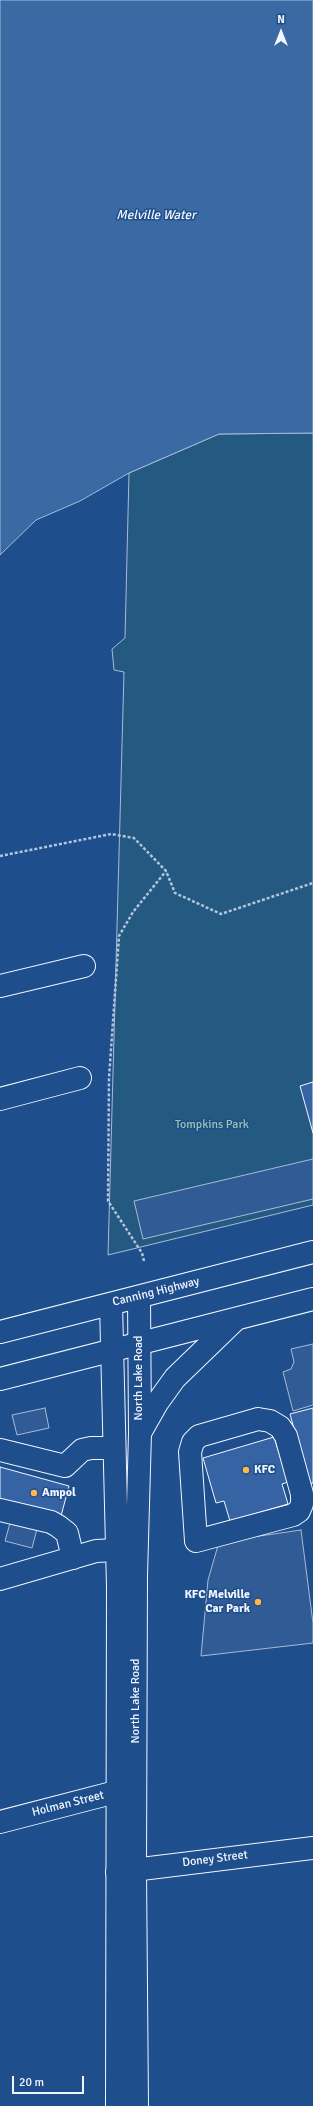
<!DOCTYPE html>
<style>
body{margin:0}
#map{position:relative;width:313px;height:2106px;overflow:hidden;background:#1f4e8c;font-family:Signika,sans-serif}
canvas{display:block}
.north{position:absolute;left:261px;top:12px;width:40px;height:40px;-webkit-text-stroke:3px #1f4e8c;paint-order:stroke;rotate:0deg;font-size:11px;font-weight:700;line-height:16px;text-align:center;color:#f2f6ff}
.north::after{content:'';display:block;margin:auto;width:14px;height:18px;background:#f2f6ff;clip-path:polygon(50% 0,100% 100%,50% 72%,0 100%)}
.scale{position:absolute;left:12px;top:2076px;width:72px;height:18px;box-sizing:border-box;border:2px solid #f2f6ff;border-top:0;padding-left:5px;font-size:12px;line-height:14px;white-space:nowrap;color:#f2f6ff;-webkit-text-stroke:3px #1f4e8c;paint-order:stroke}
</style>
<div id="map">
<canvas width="313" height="2106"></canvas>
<div class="north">N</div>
<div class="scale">20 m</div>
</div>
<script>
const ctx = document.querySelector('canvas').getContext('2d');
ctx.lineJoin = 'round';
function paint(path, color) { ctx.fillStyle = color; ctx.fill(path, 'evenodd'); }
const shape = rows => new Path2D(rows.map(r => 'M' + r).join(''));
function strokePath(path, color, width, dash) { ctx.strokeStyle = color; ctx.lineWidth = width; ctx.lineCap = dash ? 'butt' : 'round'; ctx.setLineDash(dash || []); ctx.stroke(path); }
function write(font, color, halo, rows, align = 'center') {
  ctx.font = font + ' Signika,sans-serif'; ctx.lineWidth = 3; ctx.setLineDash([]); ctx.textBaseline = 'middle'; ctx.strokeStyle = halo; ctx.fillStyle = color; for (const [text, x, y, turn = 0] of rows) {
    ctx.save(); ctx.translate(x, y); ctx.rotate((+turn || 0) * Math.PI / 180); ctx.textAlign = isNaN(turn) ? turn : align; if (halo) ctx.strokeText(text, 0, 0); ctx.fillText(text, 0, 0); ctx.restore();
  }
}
const green = shape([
 [313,433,313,1205,108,1255,124,672,114,670,112,649,125,638,129,473,219,434,313,433]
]);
const parking = shape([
 [313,1159,313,1199,143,1239,134,1201,313,1159],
 [313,1344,313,1405,293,1411,283,1372,291,1369,294,1362,291,1349,313,1344],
 [45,1408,49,1428,17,1435,12,1415,45,1408],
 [10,1523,37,1529,32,1548,5,1541,10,1523],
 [301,1530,313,1623,313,1643,201,1656,208,1580,219,1542,301,1530]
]);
const water = shape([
 [0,0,313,0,313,433,219,434,129,473,80,501,36,520,0,555,0,0]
]);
const building = shape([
 [313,1082,313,1133,300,1086,313,1082],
 [313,1408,313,1483,309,1484,290,1414,313,1408],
 [274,1437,288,1482,282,1484,288,1504,230,1521,224,1501,216,1503,203,1458,274,1437],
 [0,1467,69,1486,61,1516,0,1500,0,1467]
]);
const path = shape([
 [0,856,111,834,134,838,166,871,175,893,221,914,313,883],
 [144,1261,142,1253,108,1201,109,1078,119,936,133,912,166,871]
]);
const minor = shape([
 [0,986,84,966],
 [0,1099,80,1078],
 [258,1419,270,1421,280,1427,286,1436,302,1494,302,1504,299,1511,293,1515,196,1541,190,1452,193,1442,199,1436,258,1419],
 [0,1450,65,1466,82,1450,91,1448,114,1448],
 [0,1510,51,1522,58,1526,67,1533,73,1558],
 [0,1579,96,1551,117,1550],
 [0,1822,135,1787],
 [117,1872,313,1848]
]);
const major = shape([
 [111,1304,118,1587,117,2106],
 [137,2106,135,1869,136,1576,140,1433,139,1297]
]);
const highway = shape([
 [0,1332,313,1252],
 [0,1379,313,1299],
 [140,1433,157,1403,175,1378,235,1320]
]);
const markers = [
 [246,1470,4,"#ffb74d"],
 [34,1493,4,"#ffb74d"],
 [258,1602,4,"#ffb74d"]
];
const parkNames = [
 ["Tompkins Park",212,1125]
];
const streetNames = [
 ["Canning Highway",156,1292,-14],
 ["North Lake Road",139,1378,-90],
 ["North Lake Road",136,1701,-90],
 ["Holman Street",68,1804,-14],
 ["Doney Street",215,1859,-7]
];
const poiNames = [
 ["KFC",254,1470],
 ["Ampol",42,1493],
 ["KFC Melville",250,1595,"right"],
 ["Car Park",250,1609,"right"]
];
const waterNames = [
 ["Melville Water",156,216]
];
paint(green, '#245a82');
strokePath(green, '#a8bbd7', 1);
paint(parking, '#305b95');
strokePath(parking, '#a8bbd7', 1);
paint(water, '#3b69a3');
strokePath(water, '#a8bbd7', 1);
paint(building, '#3563a3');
strokePath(building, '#f2f6ff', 1);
strokePath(minor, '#f2f6ff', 24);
strokePath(major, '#f2f6ff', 24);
strokePath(highway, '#f2f6ff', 24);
strokePath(path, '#b3c4dc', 2.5, [3, 2]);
strokePath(minor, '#1f4e8c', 22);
strokePath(major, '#1f4e8c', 22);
strokePath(highway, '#1f4e8c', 22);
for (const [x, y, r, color] of markers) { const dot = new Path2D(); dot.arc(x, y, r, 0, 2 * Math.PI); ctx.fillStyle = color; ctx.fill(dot); strokePath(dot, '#1f4e8c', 1.5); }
write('12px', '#97c8a6', '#1f4e8c', parkNames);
write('12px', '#f2f6ff', '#1f4e8c', streetNames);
write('bold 12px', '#f2f6ff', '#1f4e8c', poiNames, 'left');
write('italic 13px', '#f2f6ff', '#1f4e8c', waterNames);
</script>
